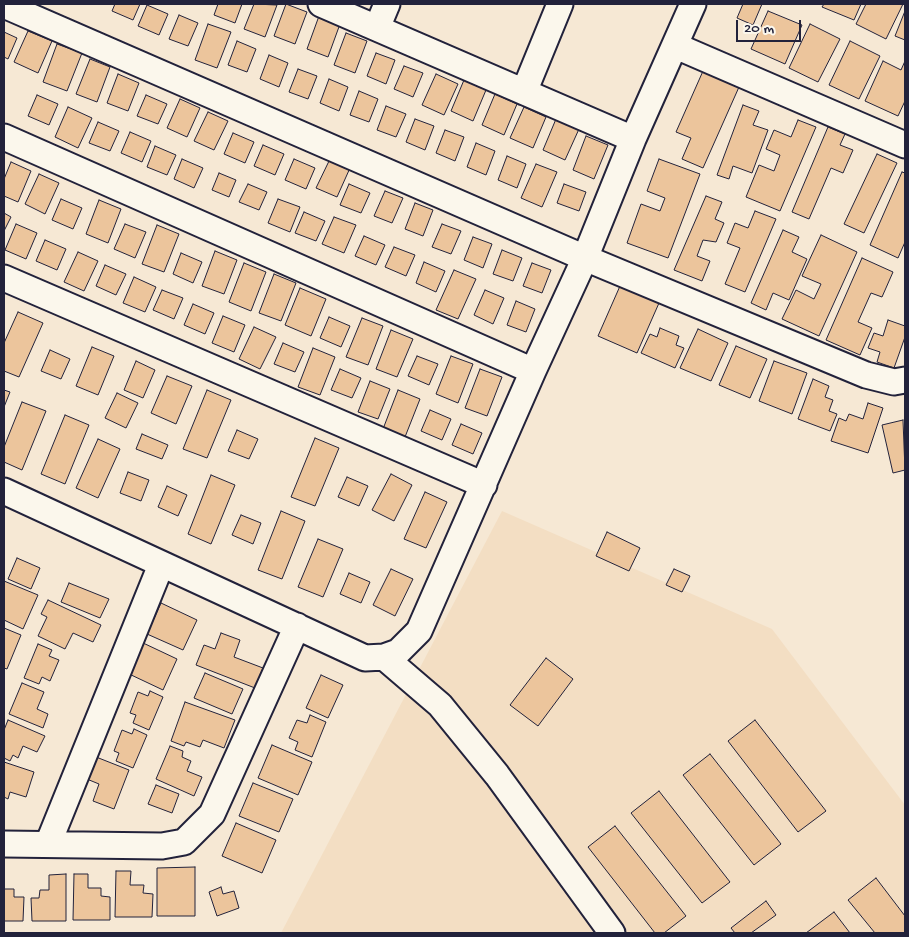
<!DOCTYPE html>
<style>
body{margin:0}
#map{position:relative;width:909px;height:937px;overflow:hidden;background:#f6e8d4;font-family:"Gochi Hand",sans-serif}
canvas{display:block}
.frame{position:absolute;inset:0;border:5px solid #22223b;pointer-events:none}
.scale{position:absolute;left:736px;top:20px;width:65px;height:22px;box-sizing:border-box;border:2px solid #22223b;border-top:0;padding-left:6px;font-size:15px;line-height:18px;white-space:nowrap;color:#22223b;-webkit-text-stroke:4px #fbf7ec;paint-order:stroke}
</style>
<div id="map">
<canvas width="909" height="937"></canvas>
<div class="frame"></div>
<div class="scale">20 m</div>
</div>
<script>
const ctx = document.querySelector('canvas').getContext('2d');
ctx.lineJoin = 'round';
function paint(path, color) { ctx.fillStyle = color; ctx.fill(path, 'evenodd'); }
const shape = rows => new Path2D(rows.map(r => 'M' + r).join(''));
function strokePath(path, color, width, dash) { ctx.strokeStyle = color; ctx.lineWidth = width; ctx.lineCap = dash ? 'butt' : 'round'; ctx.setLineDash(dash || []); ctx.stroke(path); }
const built = shape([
 [502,511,772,629,905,805,905,933,281,933]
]);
const building = shape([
 [115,4,140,4,133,20,112,11,115,4],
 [218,4,242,4,235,23,214,15,218,4],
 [254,4,277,5,265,37,244,29,254,4],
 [286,4,307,12,295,44,274,36,286,4],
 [743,4,762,4,753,25,737,18,743,4],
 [824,4,861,4,854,20,822,7,824,4],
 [866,4,903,4,886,39,856,24,866,4],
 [147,5,168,14,159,35,138,26,147,5],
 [768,11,802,25,785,64,751,49,768,11],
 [905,11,905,40,895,36,905,11],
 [179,15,198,23,188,46,169,39,179,15],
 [319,16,340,24,328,57,307,49,319,16],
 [208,24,231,32,217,68,195,60,208,24],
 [810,24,840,39,818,82,789,68,810,24],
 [28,31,52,41,38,73,14,62,28,31],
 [4,32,17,38,8,59,4,57,4,32],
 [346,33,367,41,355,73,334,65,346,33],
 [237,41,256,49,247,72,228,65,237,41],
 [850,41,880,56,859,99,829,85,850,41],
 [57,44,82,53,67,91,43,82,57,44],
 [376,53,395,60,386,84,367,76,376,53],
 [269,55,288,63,279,87,260,79,269,55],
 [90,59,110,67,97,102,76,94,90,59],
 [883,61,901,70,905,61,905,101,898,116,865,101,883,61],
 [404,66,423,73,413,97,394,89,404,66],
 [298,69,317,76,308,99,289,92,298,69],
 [703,71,739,87,703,168,682,159,691,138,676,132,703,71],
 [118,74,139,83,128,111,107,103,118,74],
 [436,74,458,84,444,115,422,105,436,74],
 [329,79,348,87,339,111,320,103,329,79],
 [464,80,486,90,473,121,451,111,464,80],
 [359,91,378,99,369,122,350,115,359,91],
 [495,94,517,104,504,135,482,125,495,94],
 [37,95,58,104,49,125,28,116,37,95],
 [146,95,167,104,158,124,137,116,146,95],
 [180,99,200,108,187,137,167,128,180,99],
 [743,105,759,111,753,125,768,130,752,173,733,166,729,179,717,175,743,105],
 [386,106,406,114,396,137,377,130,386,106],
 [68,107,92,118,78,148,55,137,68,107],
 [524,107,546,117,533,148,510,138,524,107],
 [208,112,228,121,214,150,194,141,208,112],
 [415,119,434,126,425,150,406,142,415,119],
 [556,119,579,129,565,160,543,150,556,119],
 [798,120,816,127,780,211,746,197,759,165,774,171,780,155,766,149,774,130,791,137,798,120],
 [98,122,119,131,110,151,89,143,98,122],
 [828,127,845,134,840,145,853,150,843,173,831,168,809,219,792,212,828,127],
 [445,130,464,137,455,161,436,153,445,130],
 [130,132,151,141,142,162,121,153,130,132],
 [233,133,254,142,245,163,224,154,233,133],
 [586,136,608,145,594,179,573,170,586,136],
 [476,143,495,151,486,175,467,167,476,143],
 [263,145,284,154,275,175,254,166,263,145],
 [155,146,176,155,167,175,147,167,155,146],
 [877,154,897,163,864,233,844,224,877,154],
 [507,156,526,164,517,188,498,180,507,156],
 [182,159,203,168,194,188,174,179,182,159],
 [294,159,315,168,306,189,285,180,294,159],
 [330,159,350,168,337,197,316,188,330,159],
 [659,159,700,174,668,258,627,243,641,204,660,211,665,198,647,191,659,159],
 [11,162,31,171,18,202,4,196,4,179,11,162],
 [536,164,557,172,542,207,521,198,536,164],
 [902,172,905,173,905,242,898,258,870,245,902,172],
 [219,173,236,180,229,197,212,190,219,173],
 [39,174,59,183,45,214,25,204,39,174],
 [248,184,267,192,259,210,239,202,248,184],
 [349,184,370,193,361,213,340,205,349,184],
 [564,184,586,192,579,211,557,203,564,184],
 [385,191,403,198,392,223,374,216,385,191],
 [706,196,722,202,715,219,724,223,716,242,703,240,697,256,710,261,702,281,674,270,706,196],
 [61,199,82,208,73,229,52,220,61,199],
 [278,199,300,207,290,232,268,223,278,199],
 [99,200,121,209,108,243,86,234,99,200],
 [415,203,433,210,423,236,405,229,415,203],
 [755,211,776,219,745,292,725,284,740,248,727,243,735,223,748,228,755,211],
 [304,212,325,221,316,241,295,233,304,212],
 [4,213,11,217,4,231,4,213],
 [334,217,356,225,344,253,322,244,334,217],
 [16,224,37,233,26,259,5,250,16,224],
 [125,224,146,232,135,258,114,249,125,224],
 [442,224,461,231,451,254,432,247,442,224],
 [157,225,179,234,164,272,142,264,157,225],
 [783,230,799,237,792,252,807,259,789,300,773,293,766,310,751,303,783,230],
 [821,235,857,252,819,336,782,319,796,290,814,299,821,284,802,276,821,235],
 [364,236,385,245,376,265,355,256,364,236],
 [473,237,492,244,483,268,464,260,473,237],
 [45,240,66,249,57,270,36,261,45,240],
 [394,247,415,255,406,276,385,267,394,247],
 [502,250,522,258,513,281,493,274,502,250],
 [215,251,237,260,224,294,202,286,215,251],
 [78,252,98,261,84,291,64,282,78,252],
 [181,253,202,262,193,283,173,274,181,253],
 [862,258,893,272,882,297,871,293,858,322,872,328,860,355,826,340,862,258],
 [424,262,445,271,436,292,416,283,424,262],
 [244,263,266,272,251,311,229,302,244,263],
 [532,263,551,270,542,293,523,286,532,263],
 [105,265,126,274,116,295,96,286,105,265],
 [454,270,476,279,458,319,436,310,454,270],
 [274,274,296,283,281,321,259,313,274,274],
 [134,277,156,287,145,312,123,303,134,277],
 [620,286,659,303,637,353,598,336,620,286],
 [300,288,326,299,311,336,285,325,300,288],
 [162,290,183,298,174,319,153,310,162,290],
 [485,290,504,298,493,324,474,315,485,290],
 [516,301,535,309,526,332,507,325,516,301],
 [193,304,214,313,205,334,184,325,193,304],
 [18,312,43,323,19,377,4,371,4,343,18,312],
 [223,316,245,325,234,352,212,343,223,316],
 [329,317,350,326,341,347,320,338,329,317],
 [362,318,383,326,368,365,346,357,362,318],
 [888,320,905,326,905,337,894,368,877,362,880,352,868,348,874,333,883,336,888,320],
 [254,327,276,337,260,369,239,359,254,327],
 [660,328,679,336,676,345,684,348,675,368,641,353,650,334,657,337,660,328],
 [698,329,728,343,711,381,680,368,698,329],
 [391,330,413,339,397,377,376,369,391,330],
 [283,343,304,352,295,372,274,364,283,343],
 [736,346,767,359,750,398,719,385,736,346],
 [92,347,114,356,98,395,76,386,92,347],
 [313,348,335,357,320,395,298,387,313,348],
 [50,350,70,359,61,379,41,371,50,350],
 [417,356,438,364,429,385,408,376,417,356],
 [451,356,473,364,458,403,436,394,451,356],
 [136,361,155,370,143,398,124,390,136,361],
 [774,361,807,373,792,414,759,401,774,361],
 [340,369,361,378,352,398,331,390,340,369],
 [480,369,502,377,487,416,465,408,480,369],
 [167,376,192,386,176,424,151,413,167,376],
 [813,379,829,386,825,397,833,400,829,411,837,414,830,431,798,419,813,379],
 [370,381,390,389,378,419,358,412,370,381],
 [4,390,10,392,4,407,4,390],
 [207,390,231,400,207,458,183,449,207,390],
 [398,390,420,399,405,437,383,429,398,390],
 [117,393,138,403,126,428,105,418,117,393],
 [22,402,46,411,22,470,4,462,4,447,22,402],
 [868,403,883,408,868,453,831,441,839,418,846,421,849,414,863,419,868,403],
 [430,410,451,419,442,440,421,431,430,410],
 [65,415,89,425,65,484,41,474,65,415],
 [903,420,905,470,893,473,882,425,903,420],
 [461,424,482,433,473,454,452,445,461,424],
 [237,430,258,439,249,459,228,451,237,430],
 [142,434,168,445,162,459,136,449,142,434],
 [315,438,339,448,315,506,291,497,315,438],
 [98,439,120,449,98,498,76,488,98,439],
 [128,472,149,480,141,501,120,493,128,472],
 [391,474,412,485,394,521,372,510,391,474],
 [211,475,235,485,211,544,188,534,211,475],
 [347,477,368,486,359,506,338,497,347,477],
 [167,486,187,495,178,516,158,507,167,486],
 [425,492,447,502,426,548,404,539,425,492],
 [281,511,305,521,282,579,258,570,281,511],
 [241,515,261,523,253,544,232,535,241,515],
 [607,532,640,548,629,571,596,556,607,532],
 [318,539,343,549,323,597,298,587,318,539],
 [17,558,40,568,31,589,8,579,17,558],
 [391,569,413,579,395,616,373,605,391,569],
 [674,569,690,576,682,592,666,585,674,569],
 [349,573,370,582,361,603,340,594,349,573],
 [4,581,38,595,23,629,4,620,4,581],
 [69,583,109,599,100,618,61,602,69,583],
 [48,600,101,625,93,642,73,633,65,649,38,636,47,617,41,614,48,600],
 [161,603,197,620,183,650,147,634,161,603],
 [4,628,21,635,7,669,4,668,4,628],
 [221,633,240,640,234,657,263,668,255,688,196,665,204,645,215,649,221,633],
 [141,642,177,659,163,690,127,673,141,642],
 [38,644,52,650,49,656,59,660,50,681,42,677,39,684,24,678,38,644],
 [546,658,573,679,538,726,510,705,546,658],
 [205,673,243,689,232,714,194,698,205,673],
 [321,675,343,685,328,718,306,708,321,675],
 [22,683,44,692,37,709,48,714,43,728,9,714,22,683],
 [150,691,163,697,149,730,133,723,136,715,130,713,138,692,148,696,150,691],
 [185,702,235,720,224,748,203,740,200,747,186,742,184,746,171,741,185,702],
 [310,715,326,722,312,757,295,750,298,742,289,738,297,720,307,723,310,715],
 [8,720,45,736,37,752,23,746,18,758,13,755,10,761,4,758,4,730,8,720],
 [755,720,826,811,798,832,728,741,755,720],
 [134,729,147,735,133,768,116,761,119,753,114,751,122,730,132,734,134,729],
 [272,745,312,762,298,795,258,778,272,745],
 [170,746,183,751,182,757,191,761,187,771,202,777,194,796,156,779,170,746],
 [86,753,129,770,114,809,93,801,99,784,77,775,86,753],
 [710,754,781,844,754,865,683,775,710,754],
 [4,762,34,772,26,797,10,792,8,799,4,797,4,762],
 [253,783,293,799,279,832,239,816,253,783],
 [156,785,179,794,172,813,148,804,156,785],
 [659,791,730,882,702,903,631,813,659,791],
 [236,823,276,840,262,873,222,856,236,823],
 [615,826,686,916,664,933,655,933,588,847,615,826],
 [195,867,195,916,157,916,157,868,195,867],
 [116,871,131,871,130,885,144,885,143,893,153,894,152,917,115,917,116,871],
 [66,874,66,921,32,921,31,898,39,898,40,890,49,890,49,875,66,874],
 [74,874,88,874,88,888,101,888,101,896,110,897,110,920,73,920,74,874],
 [876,878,905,916,905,933,875,933,848,900,876,878],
 [221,887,223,894,234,891,239,908,217,916,209,892,221,887],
 [4,889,14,889,14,897,24,897,23,921,4,921,4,889],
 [766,901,776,915,751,933,735,933,731,928,766,901],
 [834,912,850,933,806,933,834,912]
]);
const minor = shape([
 [321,4,633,139],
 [4,5,585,258,866,375,894,382,905,380],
 [377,28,387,4],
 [676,46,905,145],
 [524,92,560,4],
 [4,137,533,371],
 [4,278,484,485],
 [4,491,365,658,384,657,398,652,419,631,533,371,585,258,633,139,693,4],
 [384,657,440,705,497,775,612,933],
 [4,844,162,846,184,842,212,814,297,626],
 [48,844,161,565]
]);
paint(built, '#f3dec3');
paint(building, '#ecc59c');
strokePath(building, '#22223b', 1);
strokePath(minor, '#22223b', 29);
strokePath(minor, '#fbf7ec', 25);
</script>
